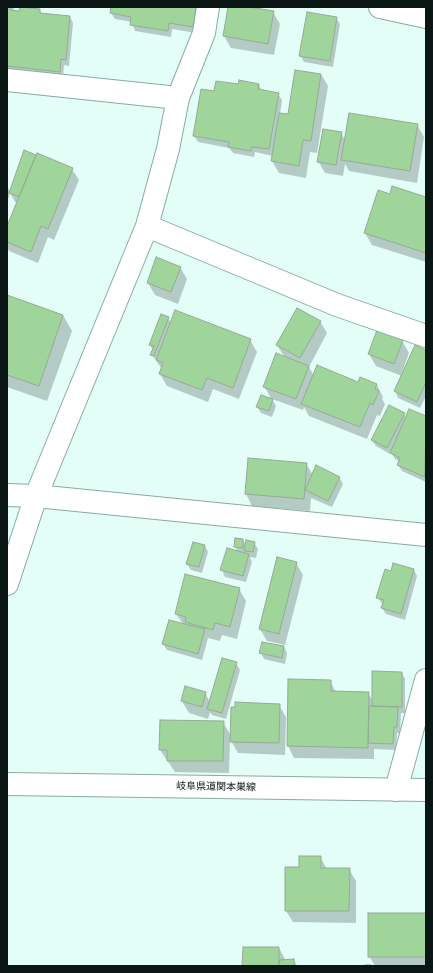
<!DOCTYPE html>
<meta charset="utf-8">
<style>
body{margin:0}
#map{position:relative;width:433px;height:973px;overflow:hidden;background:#e2fef7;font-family:Arial,sans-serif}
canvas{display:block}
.frame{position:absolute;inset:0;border:8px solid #091613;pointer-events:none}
</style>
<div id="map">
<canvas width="433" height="973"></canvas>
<div class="frame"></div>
</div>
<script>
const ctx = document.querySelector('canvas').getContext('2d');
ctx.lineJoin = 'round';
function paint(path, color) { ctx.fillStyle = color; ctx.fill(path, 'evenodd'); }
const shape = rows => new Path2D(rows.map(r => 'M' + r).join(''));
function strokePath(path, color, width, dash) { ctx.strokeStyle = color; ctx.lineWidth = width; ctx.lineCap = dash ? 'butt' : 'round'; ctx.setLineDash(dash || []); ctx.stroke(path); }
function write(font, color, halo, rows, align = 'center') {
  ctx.font = font + ' Arial,"Noto Sans JP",sans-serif'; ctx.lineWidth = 3; ctx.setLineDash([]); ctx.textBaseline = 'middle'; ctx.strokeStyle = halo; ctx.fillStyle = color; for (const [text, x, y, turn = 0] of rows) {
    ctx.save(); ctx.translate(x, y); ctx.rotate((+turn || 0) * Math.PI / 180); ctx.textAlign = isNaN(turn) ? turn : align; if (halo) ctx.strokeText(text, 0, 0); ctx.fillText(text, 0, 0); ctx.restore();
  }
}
const shadow = shape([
 [7,7,14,7,14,11,39,10,42,14,70,17,73,23,69,66,64,65,63,78,7,72],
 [112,7,201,7,196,33,172,29,171,37,135,31,132,22,115,19,111,13],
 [229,7,243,7,273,12,280,24,274,55,231,48,224,36],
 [336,18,340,24,333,67,304,62,300,55],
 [321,74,328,86,317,153,310,152,306,178,279,173,272,161,273,156,255,152,254,157,233,153,229,148,198,142,194,136,215,92,239,86,259,85,262,91,278,94,282,100,280,114,289,115],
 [417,125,424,137,417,183,349,171,345,164,343,176,325,173,318,161,341,133,345,140],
 [25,152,72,169,79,180,54,240,48,237,38,263,9,251,7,247,7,228,17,205,10,193,7,203,7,186,10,192],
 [391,195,426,198,426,262,372,245,365,233],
 [180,267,187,279,178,304,155,295,148,283],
 [7,296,63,315,72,331,47,401,7,387],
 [168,318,171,323,250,340,257,352,239,399,213,389,208,402,167,386,160,374,162,369,152,355,153,350,150,345],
 [320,321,327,333,309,367,314,376,377,385,383,397,382,399,385,404,380,416,377,415,367,439,309,416,304,407,303,410,272,399,276,406,272,417,261,413,257,407,272,400,264,386,285,358,277,345],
 [402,341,409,353,401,375,402,375,426,351,426,396,420,408,398,398,395,391,402,376,376,366,369,354],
 [410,411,426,418,426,482,402,471,398,465,399,461,395,459,391,452,390,454,376,446,372,440,404,414,406,418],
 [306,464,313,475,339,477,343,484,332,507,311,498,310,511,252,506,246,494],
 [235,539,243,540,246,545,254,543,258,549,256,558,250,557,252,562,246,582,225,577,222,570,238,552,235,547],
 [205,546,208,552,202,573,191,570,187,564],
 [296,563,303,575,285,645,267,641,260,629],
 [394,564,414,570,417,576,405,620,386,614,382,608,383,605,378,598,392,572],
 [239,589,246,601,237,639,222,635,220,641,208,638,202,660,167,650,163,644,183,624,176,614],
 [263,643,284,647,287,653,285,664,264,659,261,653],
 [236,663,240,670,226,719,212,715,210,712,208,719,189,713,182,701,205,693,210,702],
 [402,673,405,679,405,713,401,713,400,733,397,733,396,750,374,749,374,759,294,758,288,746,289,680,330,681,336,692,368,693,373,701],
 [279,705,286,717,285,755,238,753,230,739,229,773,175,772,160,750,223,722,231,736],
 [320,857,327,869,349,869,356,881,356,923,293,922,286,911,300,868],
 [426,914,426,966,375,966,369,956],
 [279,948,286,961,294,960,297,966,243,966],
 [365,964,371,964,372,966,365,966]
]);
const building = shape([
 [7,7,10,7,10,10,19,11,20,7,40,9,40,13,70,16,66,60,61,59,60,72,7,66,7,7],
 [111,7,196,7,193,27,169,23,168,31,130,25,131,17,110,13,111,7],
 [228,7,249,7,274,11,268,44,223,36,228,7],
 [307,12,337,17,330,61,299,56,307,12],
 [295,70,321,74,311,141,303,140,299,166,271,161,279,113,288,114,295,70],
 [239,80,259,84,258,89,279,93,269,149,252,147,251,151,228,147,229,142,193,136,201,89,214,91,216,81,238,84,239,80],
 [349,113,418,124,410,171,341,160,349,113],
 [323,129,342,132,336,165,317,162,323,129],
 [24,150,36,155,19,197,9,193,24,150],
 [37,153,73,168,48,229,41,226,31,252,7,242,7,226,37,153],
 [392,186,426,197,426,253,364,233,378,190,390,194,392,186],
 [156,257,181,267,171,292,147,283,156,257],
 [7,295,63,315,39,386,7,375,7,295],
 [297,308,321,321,300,358,276,345,297,308],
 [175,310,251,339,233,388,207,378,202,390,159,374,163,363,156,360,175,310],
 [161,314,169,317,154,356,150,355,154,346,149,345,161,314],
 [377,330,403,340,394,364,368,354,377,330],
 [415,345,426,350,426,382,417,402,394,391,415,345],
 [276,353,309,366,296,399,263,387,276,353],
 [317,365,358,382,360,377,377,384,375,389,379,391,373,405,370,403,360,427,301,404,317,365],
 [261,395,273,399,269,411,256,407,261,395],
 [389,405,405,413,387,448,371,440,389,405],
 [409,409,426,416,425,477,397,465,400,458,390,453,409,409],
 [248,458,307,463,304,499,245,494,248,458],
 [316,465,340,477,328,501,305,490,316,465],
 [235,538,243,539,243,548,234,547,235,538],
 [246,540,255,542,253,552,244,551,246,540],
 [193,542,205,545,199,567,186,564,193,542],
 [227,548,249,554,243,576,220,570,227,548],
 [277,557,297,562,279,634,259,629,277,557],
 [393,563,414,569,401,614,381,608,384,600,376,598,385,569,391,571,393,563],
 [185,574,240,588,230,627,215,623,213,630,185,622,186,617,175,614,185,574],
 [169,620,205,629,198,654,162,644,169,620],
 [262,642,284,646,282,658,259,653,262,642],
 [222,658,237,662,222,713,207,709,222,658],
 [372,671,402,672,402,707,372,706,372,671],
 [288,679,331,680,331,691,369,692,368,748,287,746,288,679],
 [185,686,206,692,202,707,181,701,185,686],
 [235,702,280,704,279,743,230,742,231,707,235,707,235,702],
 [369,706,398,707,397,727,394,727,393,744,368,743,369,706],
 [160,720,224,721,223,761,167,761,167,750,159,750,160,720],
 [299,856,321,856,321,868,350,868,349,911,285,911,285,867,299,867,299,856],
 [368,913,426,913,426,957,368,957,368,913],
 [243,947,279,947,279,966,242,966,243,947],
 [294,959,294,966,279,966,279,960,294,959]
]);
const street = shape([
 [380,7,426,17],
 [7,80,178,98],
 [147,226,337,305,426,336],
 [7,495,36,496,426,535],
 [7,584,36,496,147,226,168,149,178,98,204,33,208,7],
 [396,790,426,680]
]);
const primary = shape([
 [7,784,426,790]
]);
const streetNames = [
 ["岐阜県道関本巣線",216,787,1]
];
paint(shadow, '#0003');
paint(building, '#9fd49a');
strokePath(building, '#96aa94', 1);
strokePath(street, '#89aba2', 24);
strokePath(primary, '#89aba2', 24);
strokePath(street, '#fff', 22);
strokePath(primary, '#fff', 22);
write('10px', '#091613', '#fff', streetNames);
</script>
